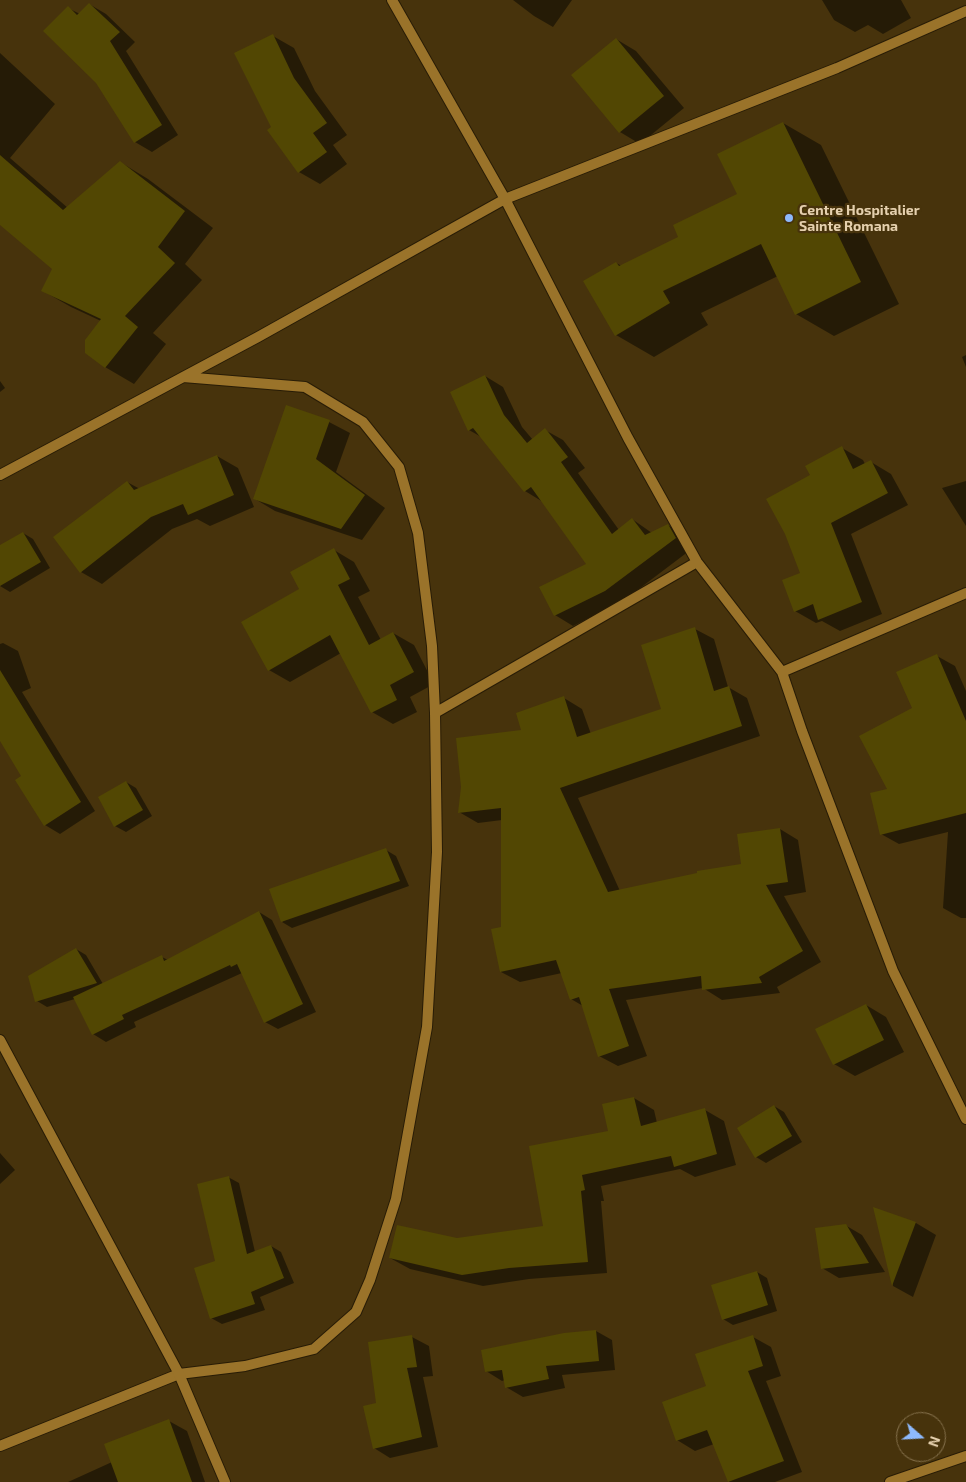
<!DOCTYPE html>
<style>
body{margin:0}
#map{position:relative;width:966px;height:1482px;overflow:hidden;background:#47330c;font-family:"Exo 2",sans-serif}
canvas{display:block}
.north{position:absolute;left:896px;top:1412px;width:50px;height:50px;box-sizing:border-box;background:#47330c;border:1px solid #86724d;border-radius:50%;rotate:109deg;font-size:14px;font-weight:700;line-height:20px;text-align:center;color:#e5d0ae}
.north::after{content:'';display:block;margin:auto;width:18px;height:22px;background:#8eb9fc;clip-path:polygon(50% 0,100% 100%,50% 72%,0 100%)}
</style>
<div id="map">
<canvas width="966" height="1482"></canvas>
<div class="north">N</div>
</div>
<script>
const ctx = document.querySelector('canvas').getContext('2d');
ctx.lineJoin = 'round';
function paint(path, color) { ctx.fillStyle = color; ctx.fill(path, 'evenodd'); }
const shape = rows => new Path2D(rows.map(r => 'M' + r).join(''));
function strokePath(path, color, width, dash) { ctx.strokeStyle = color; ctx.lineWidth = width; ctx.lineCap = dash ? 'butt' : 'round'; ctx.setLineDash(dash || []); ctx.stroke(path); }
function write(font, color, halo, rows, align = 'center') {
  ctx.font = font + ' "Exo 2",sans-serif'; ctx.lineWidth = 4.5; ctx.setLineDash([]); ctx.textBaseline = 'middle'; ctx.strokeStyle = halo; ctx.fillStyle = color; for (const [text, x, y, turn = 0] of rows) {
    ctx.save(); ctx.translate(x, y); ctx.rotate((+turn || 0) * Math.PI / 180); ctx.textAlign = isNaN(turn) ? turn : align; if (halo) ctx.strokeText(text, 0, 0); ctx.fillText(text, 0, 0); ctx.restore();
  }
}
const shadow = shape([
 [513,0,572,0,553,27,534,16],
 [822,0,901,0,911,18,883,34,868,25,855,32,834,20],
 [89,4,106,14,135,42,126,51,178,135,152,152,135,142,97,82,68,8,80,14],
 [273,36,294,48,315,91,347,135,333,145,347,164,320,184,299,172,272,127],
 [616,39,636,51,684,108,640,144,620,132],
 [0,53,55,104,10,158,68,208,120,162,148,179,213,228,185,264,202,280,153,333,166,344,134,384,105,367,101,321,71,307,43,291,53,269,0,223],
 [783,123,821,145,899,304,834,336,796,314,778,276,701,313,708,325,654,357,616,335,616,263,622,266,680,237,738,195],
 [966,355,966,367,962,357],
 [485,376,503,387,522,427,533,440,545,430,563,440,585,468,578,473,619,530,632,519,652,533,668,525,686,536,693,548,623,601,573,626,555,615,588,565,543,502,525,491,483,438,469,430],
 [0,381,5,388,0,392],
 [329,422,350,433,336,472,385,508,362,540,275,511,255,499],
 [842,448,863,460,865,464,871,462,891,474,908,505,851,534,882,614,840,631,822,621,816,623,795,611,802,574],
 [217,456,238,468,254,507,210,526,197,519,172,529,102,584,81,572,127,482,140,489],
 [966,481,966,526,942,488],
 [23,533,33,539,50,568,10,592,0,586,0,547],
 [334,550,354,562,370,591,358,597,381,640,393,633,414,645,434,684,410,697,417,712,393,724,372,712,341,653,290,682,269,670,242,623,300,589],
 [695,629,714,639,728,687,747,698,760,736,578,798,620,891,743,866,780,829,798,840,806,892,784,896,821,962,777,987,780,993,722,1000,703,988,626,1000,647,1056,618,1066,599,1056,583,1006,571,999,562,973,520,982,501,972,502,820,478,823,459,812,523,731,564,698,582,709,591,734,662,710],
 [3,643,18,651,31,688,22,692,95,811,60,834,45,825,23,776,0,738,0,644],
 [937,656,955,666,966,691,966,918,961,918,943,908,948,832,899,844,881,834,888,790,913,709],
 [126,782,136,788,152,816,126,832,115,826],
 [386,850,396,856,409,886,292,928,282,922],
 [259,912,272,920,316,1012,278,1029,265,1022,242,973,134,1022,136,1027,106,1042,93,1034,75,999,47,1007,37,1001,76,949,86,955,103,984,162,957,168,960],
 [866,1005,886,1017,904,1052,855,1076,834,1064],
 [634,1098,654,1110,657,1123,705,1110,724,1121,736,1165,695,1177,680,1169,601,1186,604,1201,601,1201,607,1273,529,1279,483,1286,410,1269,390,1258,457,1240,544,1227,609,1132],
 [774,1106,784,1112,802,1142,766,1163,756,1157],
 [0,1153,15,1170,0,1184],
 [228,1177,239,1183,255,1252,271,1246,281,1252,294,1283,260,1297,265,1310,222,1324,211,1318,217,1262],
 [875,1209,916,1223,936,1235,913,1297,893,1286],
 [845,1225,862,1235,885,1272,839,1278,822,1268],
 [757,1272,767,1278,777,1311,733,1325,723,1319],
 [596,1331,612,1340,615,1370,562,1375,565,1388,523,1397,506,1387,505,1380,502,1381,486,1371],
 [412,1337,429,1346,433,1376,423,1377,438,1447,390,1458,374,1448,377,1404],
 [753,1337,771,1347,781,1376,766,1381,802,1472,775,1482,729,1482,714,1444,695,1451,677,1440,707,1387],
 [169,1421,187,1431,205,1482,68,1482,112,1462]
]);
const building = shape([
 [89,3,120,32,110,41,162,125,134,143,96,83,43,31,68,6,77,15],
 [273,34,294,78,327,123,313,133,327,152,298,173,267,130,271,127,234,53],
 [616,38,664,96,619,133,571,75],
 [783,122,861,282,795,315,761,244,663,291,670,303,615,336,583,281,616,262,619,266,678,237,673,225,737,194,717,154],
 [0,155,63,210,120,161,185,211,158,247,175,263,125,316,138,327,105,368,85,353,85,340,101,319,41,291,52,269,0,225],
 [485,375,504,415,527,443,545,428,568,457,561,462,612,534,632,518,645,535,668,524,676,538,605,591,554,616,539,587,586,564,531,487,524,492,473,428,468,431,450,392],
 [286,405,330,420,316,459,365,495,341,529,253,499],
 [842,446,853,469,871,460,888,493,831,523,862,602,818,620,813,604,794,612,782,580,800,573,785,534,766,499,810,475,805,466],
 [217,455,234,495,188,515,183,504,151,517,80,573,53,537,127,481,134,490],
 [23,532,41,562,0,586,0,545],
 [334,548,350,579,338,585,369,645,393,632,414,672,390,685,397,700,371,713,330,635,268,671,241,622,299,589,290,572],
 [695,627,714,691,729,686,742,726,560,788,608,892,697,873,697,871,741,864,737,834,780,828,788,882,766,885,803,951,759,977,762,983,702,990,701,976,609,989,629,1046,598,1057,579,997,570,1000,556,960,500,972,491,929,501,927,501,808,458,813,461,787,456,738,521,730,516,713,564,696,577,737,661,709,641,645],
 [937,654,966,721,966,813,880,835,870,793,887,789,859,736,912,708,896,672],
 [0,670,81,802,44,826,15,780,21,776,0,741],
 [126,781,143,810,114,827,98,797],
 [386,848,400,881,281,922,269,889],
 [259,911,303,1004,264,1023,237,964,231,967,230,965,122,1015,124,1019,92,1035,73,997,162,955,164,961],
 [76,948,97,983,35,1002,28,976],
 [866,1004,884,1040,833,1065,815,1029],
 [634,1097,641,1126,705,1108,717,1154,674,1167,671,1156,582,1175,585,1190,581,1191,588,1262,509,1268,462,1275,389,1258,397,1225,457,1238,543,1226,529,1146,608,1131,602,1104],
 [774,1105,792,1136,755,1158,737,1128],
 [229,1176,247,1254,271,1245,284,1278,251,1292,255,1304,210,1319,194,1268,215,1261,197,1184],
 [873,1207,916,1222,892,1286],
 [846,1224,869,1263,821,1269,815,1228],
 [757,1271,768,1305,722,1320,711,1285],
 [596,1330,599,1361,546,1366,549,1379,505,1388,502,1370,485,1372,481,1350,564,1333],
 [412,1335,417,1367,407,1368,422,1437,373,1449,363,1406,376,1403,368,1342],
 [753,1335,763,1366,748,1371,784,1461,728,1482,707,1430,676,1441,662,1402,706,1386,695,1354],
 [169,1419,192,1482,118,1482,104,1444]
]);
const minor = shape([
 [392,0,505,199,628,438,697,562,782,672,802,731,893,971,966,1119],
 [0,475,258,337,505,199,837,68,966,11],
 [782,672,966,593],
 [435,713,697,562],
 [0,1446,179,1374,245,1366,314,1349,356,1312,370,1280,396,1199,427,1027,437,852,435,713,432,646,418,533,399,467,363,422,305,387,183,377],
 [890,1482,966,1456]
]);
const tertiary = shape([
 [0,1040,179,1374,225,1482]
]);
const markers = [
 [789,218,5,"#8eb9fc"]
];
const poiNames = [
 ["Centre Hospitalier",799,210],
 ["Sainte Romana",799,226]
];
paint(shadow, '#0007');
paint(building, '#524703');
strokePath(minor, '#281c06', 12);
strokePath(tertiary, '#281c06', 12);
strokePath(minor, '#9a732a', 10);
strokePath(tertiary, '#9a732a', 10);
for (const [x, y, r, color] of markers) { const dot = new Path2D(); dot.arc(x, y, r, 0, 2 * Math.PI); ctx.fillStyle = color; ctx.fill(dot); strokePath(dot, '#47330c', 2); }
write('bold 14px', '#e5d0ae', '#47330c', poiNames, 'left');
</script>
